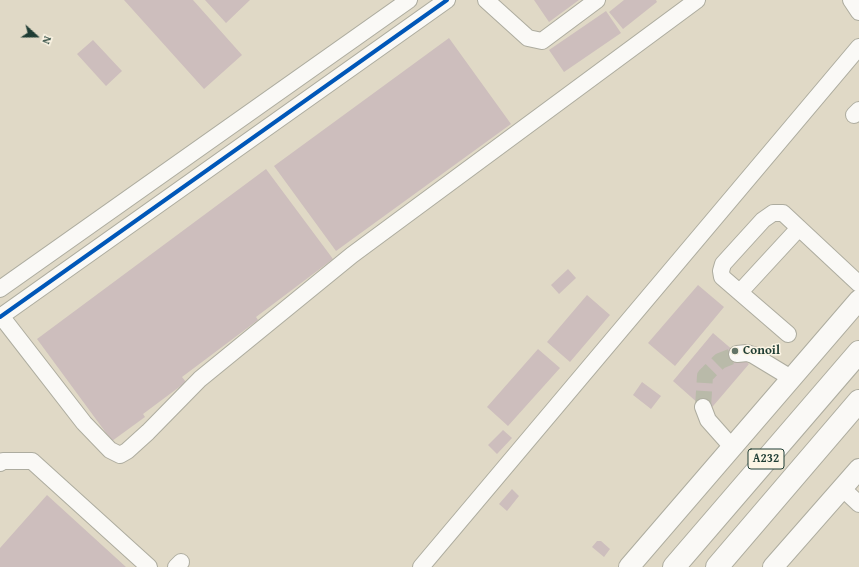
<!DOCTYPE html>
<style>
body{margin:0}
#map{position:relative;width:859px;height:567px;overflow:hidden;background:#e0d9c6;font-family:"Gentium Book Plus",serif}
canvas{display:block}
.north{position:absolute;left:16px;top:16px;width:40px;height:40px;-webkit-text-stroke:3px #fcf5e5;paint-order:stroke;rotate:111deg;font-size:11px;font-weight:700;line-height:16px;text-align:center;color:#1f3d34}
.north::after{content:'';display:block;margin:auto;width:14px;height:18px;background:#1f3d34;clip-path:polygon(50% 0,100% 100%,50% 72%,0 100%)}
</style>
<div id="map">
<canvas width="859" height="567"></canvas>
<div class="north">N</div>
</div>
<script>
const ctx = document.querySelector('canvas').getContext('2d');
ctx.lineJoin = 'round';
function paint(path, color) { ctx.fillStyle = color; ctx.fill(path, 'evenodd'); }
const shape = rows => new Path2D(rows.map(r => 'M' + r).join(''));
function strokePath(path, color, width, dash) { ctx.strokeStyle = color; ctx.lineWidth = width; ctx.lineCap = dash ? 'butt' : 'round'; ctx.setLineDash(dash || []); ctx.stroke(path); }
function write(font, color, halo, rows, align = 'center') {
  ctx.font = font + ' "Gentium Book Plus",serif'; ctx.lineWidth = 3; ctx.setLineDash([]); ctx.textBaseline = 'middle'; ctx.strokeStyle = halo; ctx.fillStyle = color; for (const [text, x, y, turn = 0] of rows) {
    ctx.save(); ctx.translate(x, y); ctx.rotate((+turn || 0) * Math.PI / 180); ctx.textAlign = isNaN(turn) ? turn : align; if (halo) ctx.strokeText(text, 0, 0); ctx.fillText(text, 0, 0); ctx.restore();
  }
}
const building = shape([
 [124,0,193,0,242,55,204,89],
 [205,0,250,0,226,23],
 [534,0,579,0,549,22],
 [624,0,656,0,657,2,623,29,609,12],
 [606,11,621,33,564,72,549,50],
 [449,38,511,124,336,251,274,166],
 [93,40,122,71,106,86,77,54],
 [266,169,333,259,256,317,258,320,182,377,186,382,143,414,145,417,112,441,37,339],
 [568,269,576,278,559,294,551,285],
 [698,285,724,307,675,366,648,343],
 [587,295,610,315,570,362,547,342],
 [713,333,749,364,708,412,673,381],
 [538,349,560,368,508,426,487,407],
 [642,382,661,396,651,409,633,395],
 [503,430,512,438,497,454,488,445],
 [512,489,519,496,507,511,499,504],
 [47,495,126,567,0,567,0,548],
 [597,541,601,541,610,549,604,557,592,547]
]);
const minorTunnel = shape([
 [703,407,705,376,720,361,737,354]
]);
const minor = shape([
 [486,0,528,38,542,41,597,0],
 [851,0,859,12],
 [854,115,859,110],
 [0,289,409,0],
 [740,292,799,228],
 [1,316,84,423,110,450,120,455,127,451,148,432,200,379,352,255,697,0],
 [0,317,447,0],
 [788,334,722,277,721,271,723,264,763,220,773,213,783,213,859,284],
 [737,354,747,353,753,355,791,378],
 [703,407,708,420,732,447],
 [0,463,3,461,32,461,149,567],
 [842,488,859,504],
 [176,567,181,562],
 [421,567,859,47]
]);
const major = shape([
 [629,567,859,300],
 [773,567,859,469]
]);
const highway = shape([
 [674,567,859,352],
 [717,567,859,401]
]);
const cycleway = shape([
 [0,317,447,0]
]);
const markers = [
 [735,351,4,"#637467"]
];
const shields = [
 [766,459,36]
];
const shieldNames = [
 ["A232",766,459]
];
const poiNames = [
 ["Conoil",743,351]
];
paint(building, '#cdbebd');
strokePath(minorTunnel, '#b9baa9', 16, [16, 8]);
strokePath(minor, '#adac9f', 18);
strokePath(major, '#adac9f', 22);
strokePath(highway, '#adac9f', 24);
strokePath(minor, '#faf9f6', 16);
strokePath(major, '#faf9f6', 20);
strokePath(highway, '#faf9f6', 22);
strokePath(cycleway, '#0057b8', 4);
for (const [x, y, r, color] of markers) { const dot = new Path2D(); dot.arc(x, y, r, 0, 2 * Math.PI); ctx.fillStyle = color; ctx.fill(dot); strokePath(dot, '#fcf5e5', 1.5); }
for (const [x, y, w] of shields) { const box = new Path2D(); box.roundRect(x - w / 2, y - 10, w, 20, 3); ctx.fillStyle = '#fcf5e5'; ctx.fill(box); strokePath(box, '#1f3d34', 1); }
write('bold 12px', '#1f3d34', null, shieldNames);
write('bold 13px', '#1f3d34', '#fcf5e5', poiNames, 'left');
</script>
